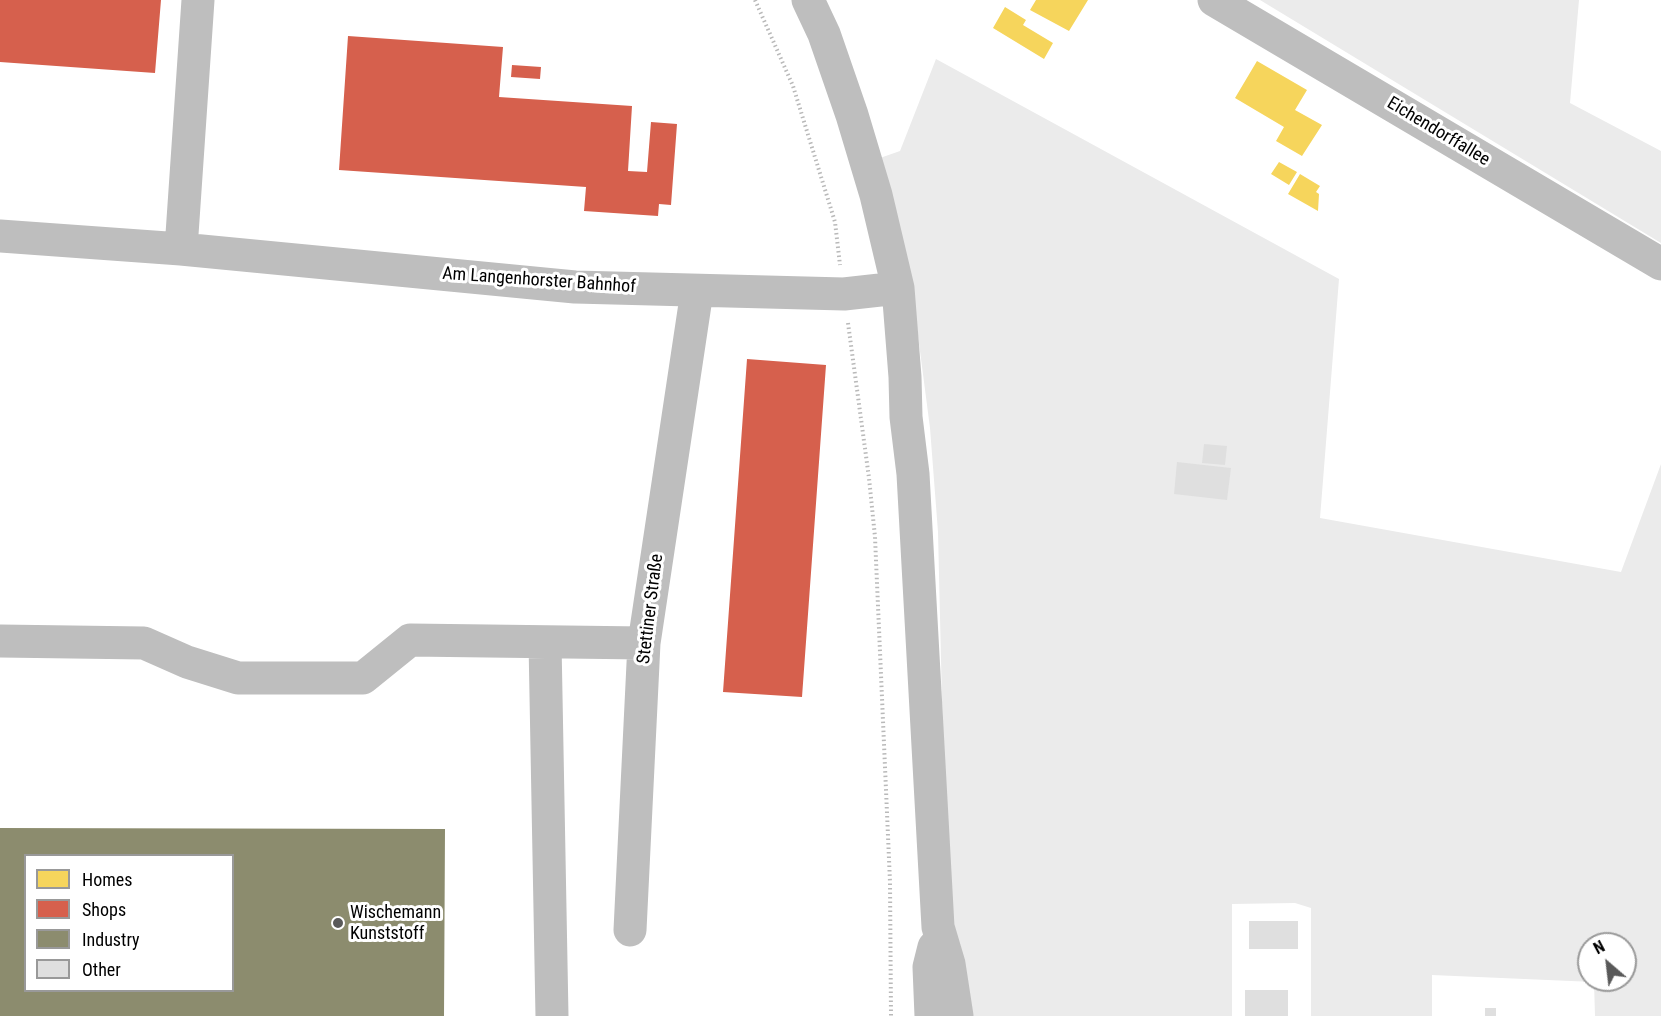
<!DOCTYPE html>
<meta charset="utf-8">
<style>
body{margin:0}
#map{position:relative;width:1661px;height:1016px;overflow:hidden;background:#fff;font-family:"Roboto Condensed",sans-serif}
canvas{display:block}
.legend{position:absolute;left:24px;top:854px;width:210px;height:138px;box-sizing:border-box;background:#fff;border:2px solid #999;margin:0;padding:8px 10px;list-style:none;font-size:18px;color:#000}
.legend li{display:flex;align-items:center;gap:12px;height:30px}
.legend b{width:30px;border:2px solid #999}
.north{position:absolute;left:1577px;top:932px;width:60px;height:60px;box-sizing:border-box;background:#fff;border:2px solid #999;border-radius:50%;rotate:332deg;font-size:16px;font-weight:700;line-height:24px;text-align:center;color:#000}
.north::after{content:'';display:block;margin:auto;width:21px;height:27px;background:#595959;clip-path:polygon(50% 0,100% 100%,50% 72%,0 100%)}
</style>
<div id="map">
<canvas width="1661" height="1016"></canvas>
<ul class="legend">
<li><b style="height:16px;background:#f6d55c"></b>Homes</li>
<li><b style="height:16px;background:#d6604d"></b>Shops</li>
<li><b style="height:16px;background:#8c8c6e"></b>Industry</li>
<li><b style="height:16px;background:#dfdfdf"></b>Other</li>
</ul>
<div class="north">N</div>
</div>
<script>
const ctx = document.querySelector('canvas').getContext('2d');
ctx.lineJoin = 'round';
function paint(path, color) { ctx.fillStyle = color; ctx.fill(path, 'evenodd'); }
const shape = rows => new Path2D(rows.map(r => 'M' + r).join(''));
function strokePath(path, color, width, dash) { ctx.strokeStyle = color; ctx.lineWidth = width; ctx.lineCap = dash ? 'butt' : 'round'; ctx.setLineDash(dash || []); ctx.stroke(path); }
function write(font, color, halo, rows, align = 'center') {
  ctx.font = font + ' "Roboto Condensed",sans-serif'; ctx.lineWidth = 6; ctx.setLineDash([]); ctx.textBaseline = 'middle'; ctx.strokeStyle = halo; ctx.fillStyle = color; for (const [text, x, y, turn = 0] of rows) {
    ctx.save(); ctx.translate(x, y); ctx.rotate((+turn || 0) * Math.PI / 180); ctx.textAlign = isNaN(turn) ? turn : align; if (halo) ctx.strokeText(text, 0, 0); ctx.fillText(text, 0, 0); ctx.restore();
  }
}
const green = shape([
 [1260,0,1579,0,1570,103,1661,151,1661,243],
 [936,59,1339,279,1320,518,1621,572,1661,464,1661,1016,1595,1016,1594,982,1432,975,1432,1016,1311,1016,1311,908,1295,903,1232,904,1232,1016,965,1016,953,919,944,787,938,532,930,428,914,305,880,158,900,151],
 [1589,944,1625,944,1625,980,1589,980]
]);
const homes = shape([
 [1036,0,1088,0,1069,31,1030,10],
 [1005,7,1026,20,1023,25,1053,43,1044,59,993,28],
 [1257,61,1307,90,1295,110,1322,125,1302,156,1276,141,1284,127,1235,98],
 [1279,162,1297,172,1289,185,1271,174],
 [1300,174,1320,186,1316,192,1319,194,1318,211,1288,194]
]);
const shops = shape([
 [0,0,161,0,155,73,0,62],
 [348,36,503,47,499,97,632,106,628,171,647,172,651,122,677,124,671,205,659,204,658,216,584,211,586,187,339,170],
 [512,65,541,67,540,79,511,77],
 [747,359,826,365,802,697,723,692]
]);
const industry = shape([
 [0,828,445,829,444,1016,0,1016],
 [26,856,232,856,232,990,26,990]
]);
const building = shape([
 [1204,444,1227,446,1225,465,1202,463],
 [1177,462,1231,468,1227,500,1174,494],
 [1249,921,1298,921,1298,949,1249,949],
 [1245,990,1288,990,1288,1016,1245,1016],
 [1485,1008,1496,1008,1496,1016,1485,1016]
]);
const path = shape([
 [755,0,793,86,835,222,840,265],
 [848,323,869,478,875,537,890,882,891,1016]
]);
const minor = shape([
 [808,0,824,34,852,115,876,195,898,288,905,377,906,417,913,474,938,927,949,964,957,1016],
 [1214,0,1661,264],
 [0,236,181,249,575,287,844,294,898,288],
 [181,249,198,0],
 [0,641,144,643,187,662,238,678,363,678,410,640,644,643],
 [545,642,552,1016],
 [630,930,644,643,697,291],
 [931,1016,929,967,934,947]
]);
const markers = [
 [338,923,6,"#595959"]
];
const streetNames = [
 ["Eichendorffallee",1438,132,31],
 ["Am Langenhorster Bahnhof",539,281,4],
 ["Stettiner Straße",651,609,-83]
];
const poiNames = [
 ["Wischemann",350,913],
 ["Kunststoff",350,934]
];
paint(green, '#ebebeb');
paint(homes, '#f6d55c');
paint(shops, '#d6604d');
paint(industry, '#8c8c6e');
paint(building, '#dfdfdf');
strokePath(path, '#b9b9b9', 4, [1.5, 3]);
strokePath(minor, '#bebebe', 33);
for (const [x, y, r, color] of markers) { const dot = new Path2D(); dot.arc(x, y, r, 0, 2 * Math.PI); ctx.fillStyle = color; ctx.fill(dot); strokePath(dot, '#fff', 2); }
write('18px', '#000', '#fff', streetNames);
write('18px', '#000', '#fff', poiNames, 'left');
</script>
